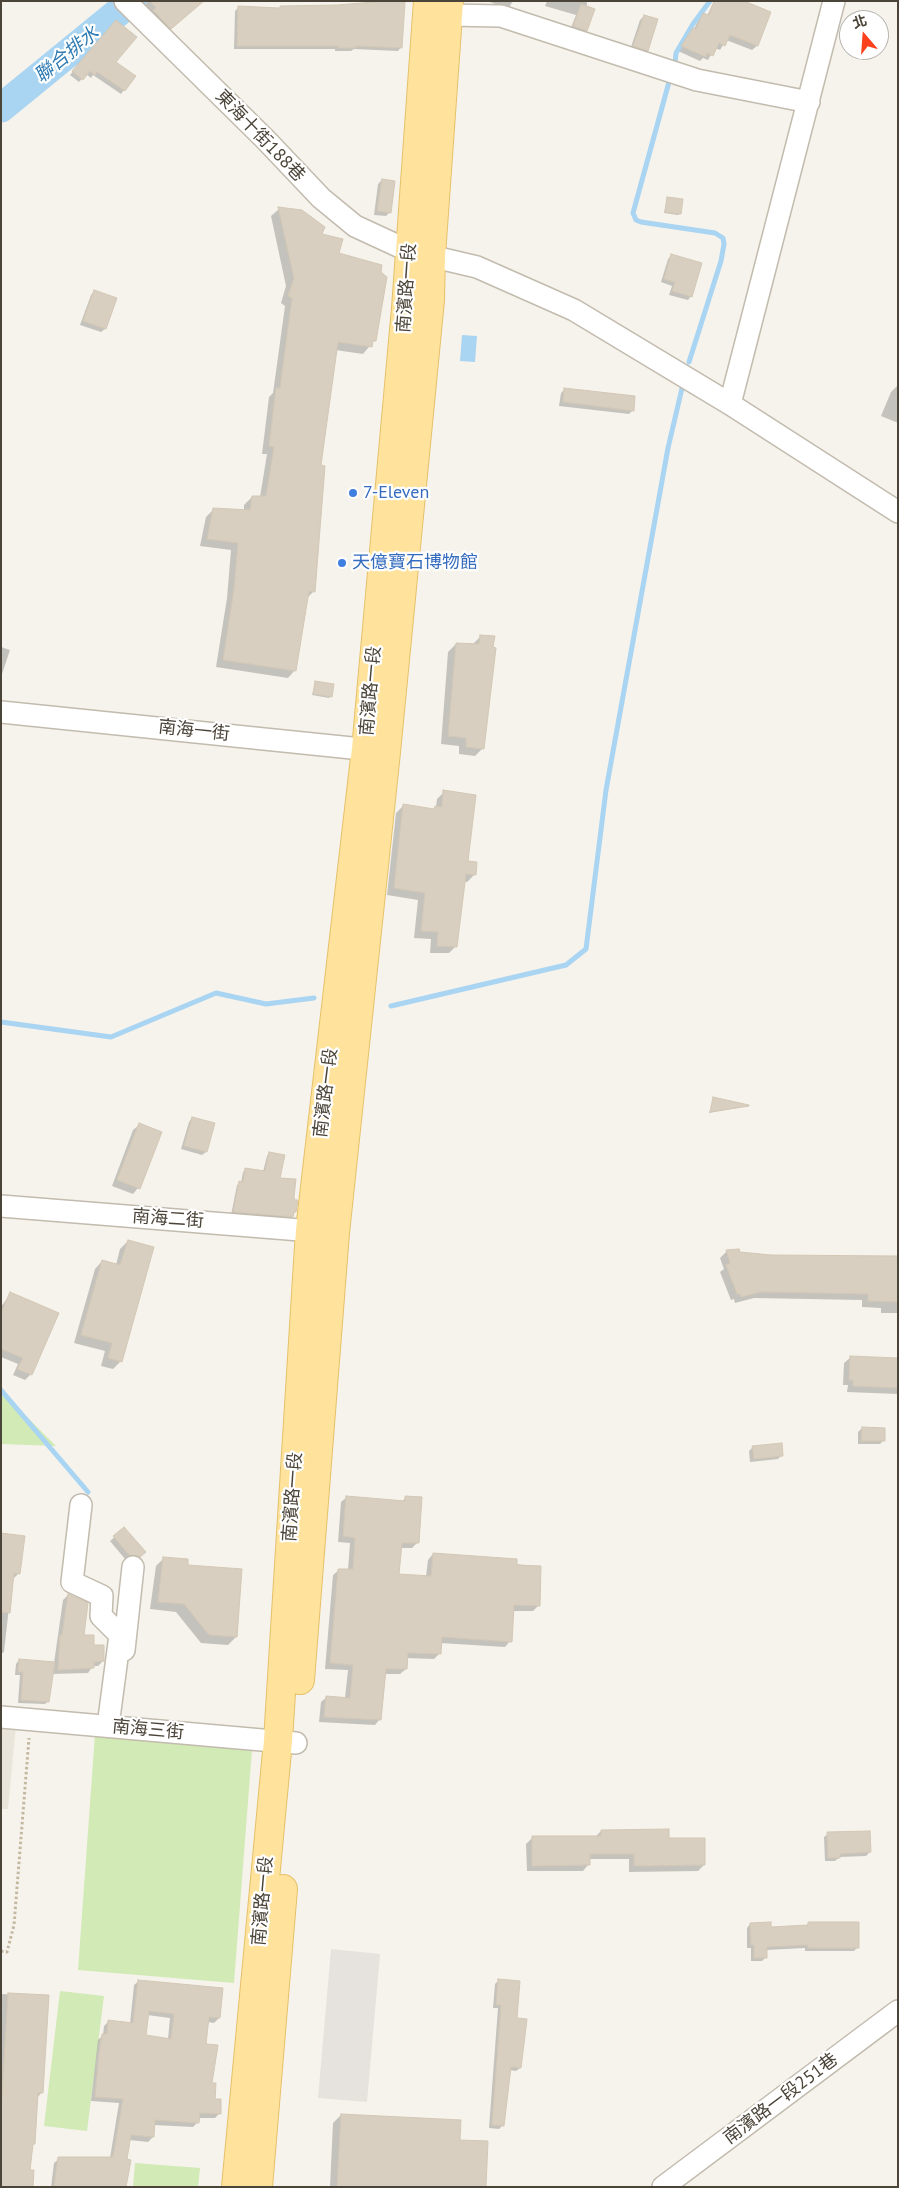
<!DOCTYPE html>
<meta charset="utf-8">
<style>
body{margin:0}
#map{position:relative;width:899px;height:2188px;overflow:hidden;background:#f6f3ec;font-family:"PT Sans","Noto Sans TC",sans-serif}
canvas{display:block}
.frame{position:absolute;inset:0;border:2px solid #4b4439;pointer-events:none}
.north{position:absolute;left:839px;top:10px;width:50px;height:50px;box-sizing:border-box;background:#fff;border:1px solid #b7b4b0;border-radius:50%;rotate:342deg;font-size:14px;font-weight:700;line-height:20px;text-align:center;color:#4b4439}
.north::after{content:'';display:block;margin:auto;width:18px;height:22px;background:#fc3f1d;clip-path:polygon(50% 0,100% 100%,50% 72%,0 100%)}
</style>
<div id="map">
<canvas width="899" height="2188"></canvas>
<div class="frame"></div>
<div class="north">北</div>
</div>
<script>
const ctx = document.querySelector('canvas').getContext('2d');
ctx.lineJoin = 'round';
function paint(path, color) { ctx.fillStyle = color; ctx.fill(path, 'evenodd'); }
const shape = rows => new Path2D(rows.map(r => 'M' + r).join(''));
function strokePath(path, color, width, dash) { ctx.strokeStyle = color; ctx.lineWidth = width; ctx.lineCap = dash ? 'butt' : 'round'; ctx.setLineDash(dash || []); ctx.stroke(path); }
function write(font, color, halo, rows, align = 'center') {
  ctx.font = font + ' "PT Sans","Noto Sans TC",sans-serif'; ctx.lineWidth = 4.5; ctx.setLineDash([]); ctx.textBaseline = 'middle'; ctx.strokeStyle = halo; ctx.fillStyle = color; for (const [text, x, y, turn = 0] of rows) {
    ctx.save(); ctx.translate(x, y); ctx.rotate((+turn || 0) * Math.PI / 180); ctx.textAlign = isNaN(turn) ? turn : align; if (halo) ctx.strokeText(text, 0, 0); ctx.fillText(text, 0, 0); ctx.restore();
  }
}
const residential = shape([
 [1,1723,16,1725,8,1809,1,1809]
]);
const industrial = shape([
 [331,1949,380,1954,367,2102,318,2098]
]);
const green = shape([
 [1,1391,56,1446,1,1444],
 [95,1734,252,1750,234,1983,78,1970],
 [60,1991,104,1996,87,2131,44,2126],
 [135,2163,200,2168,198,2187,133,2187]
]);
const water = shape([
 [462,335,477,336,475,362,460,361]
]);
const shadow = shape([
 [148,1,203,1,165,34,144,6],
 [513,1,508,9,490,2,490,1],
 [547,1,587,1,586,30,583,33,570,30,576,15,545,6],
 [714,1,757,46,752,50,726,40,720,50,715,48,708,60,703,58,700,61,678,51,694,29,699,19,703,14,707,16],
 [239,7,279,9,281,7,401,47,398,51,354,49,351,51,335,51,335,49,234,49,235,11],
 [644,16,647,50,643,54,630,50,640,20],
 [113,25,114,63,124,90,121,94,93,75,91,78,86,74,79,82,70,75],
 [382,180,390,212,386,216,374,215,378,184],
 [667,198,680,214,678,215,664,213],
 [279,209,320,235,337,254,374,341,363,354,335,350,320,466,314,591,307,598,295,670,288,678,216,667,227,598,231,550,200,546,206,517,214,509,244,511,244,505,252,497,260,497,267,454,262,454,269,397,273,393,285,306,281,303,286,286,271,216],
 [672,255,691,296,688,300,669,295,672,286,661,282,668,259],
 [94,292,116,299,105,329,101,332,80,325,91,295],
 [897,386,898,386,898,423,881,416,891,392],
 [565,389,633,410,629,414,559,406,561,393],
 [481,636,483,748,475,756,459,754,459,746,441,744,448,652,456,644,472,645],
 [1,647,10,650,1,677],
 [316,682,331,696,329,698,312,695],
 [444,792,467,862,476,863,474,875,467,882,464,882,456,946,449,953,430,953,431,939,414,938,418,900,387,895,396,813,403,806,432,810,436,807,437,799],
 [714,1099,748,1106,709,1113],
 [192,1118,206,1152,202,1155,181,1149,189,1122],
 [139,1125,138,1188,133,1194,112,1186,133,1130],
 [269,1153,278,1179,293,1197,295,1212,289,1219,231,1215,237,1185,241,1183,243,1172,246,1169,263,1172,267,1156],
 [128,1241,121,1361,113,1369,101,1366,105,1351,74,1343,95,1269,102,1261,116,1265,120,1249],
 [738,1251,739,1254,771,1256,898,1258,898,1313,881,1313,881,1308,862,1307,862,1300,754,1298,735,1303,734,1299,731,1300,720,1272,724,1269,720,1258,726,1252],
 [11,1293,31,1374,25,1380,13,1375,18,1364,1,1357,1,1307],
 [850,1358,898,1360,898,1394,847,1392,848,1385,843,1385,844,1363],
 [862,1428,884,1440,880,1444,858,1444,858,1432],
 [753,1447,782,1455,778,1459,750,1462,749,1451],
 [347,1497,402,1502,406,1497,417,1543,412,1548,400,1548,398,1575,426,1577,428,1560,433,1554,539,1567,538,1606,533,1611,512,1611,510,1641,505,1647,440,1643,440,1653,434,1659,406,1658,406,1669,400,1674,385,1674,380,1719,375,1725,319,1722,321,1702,327,1697,345,1698,348,1670,325,1669,333,1575,339,1570,348,1570,350,1543,338,1542,341,1502],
 [124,1529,144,1552,135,1560,125,1559,110,1541],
 [1,1534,19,1573,12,1580,4,1652,1,1654],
 [164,1558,187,1566,236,1637,228,1645,201,1643,176,1612,150,1609,156,1566],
 [68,1595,83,1636,93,1646,103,1661,98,1666,93,1666,88,1673,52,1674,48,1701,45,1704,18,1703,20,1675,15,1675,16,1664,19,1660,54,1663,63,1600],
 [601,1831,668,1839,704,1865,698,1871,629,1872,629,1859,588,1859,588,1865,583,1871,527,1871,526,1844,532,1838,595,1837],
 [828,1834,870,1852,866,1856,840,1857,835,1861,825,1861,824,1837],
 [750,1924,770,1928,805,1927,808,1924,858,1947,854,1951,805,1951,805,1948,766,1950,766,1957,762,1961,751,1961,751,1948,747,1948,747,1928],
 [499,1980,516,2019,520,2068,516,2071,509,2070,503,2125,499,2129,489,2128,498,2008,493,2008,495,1984],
 [139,1981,222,1989,219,2018,214,2023,208,2022,205,2045,214,2100,219,2114,215,2118,198,2118,198,2122,193,2127,154,2125,153,2137,148,2142,129,2140,126,2161,130,2161,125,2187,51,2187,54,2163,59,2159,110,2158,119,2103,91,2101,98,2040,103,2035,104,2026,108,2022,130,2024,134,1985],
 [147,2015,170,2018,168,2039,145,2036],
 [1,1994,48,1996,42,2092,37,2098,34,2144,32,2146,29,2171,1,2187],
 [341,2115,459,2141,484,2187,330,2187,333,2123]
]);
const stream = shape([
 [675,63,676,53,693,24,710,1],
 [669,82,633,213,636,220,641,222,715,233,723,238,724,244,721,261,689,362],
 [391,1006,566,965,586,949,606,790,668,448,683,384],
 [1,1022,111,1037,216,993,266,1004,314,998],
 [1,1390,88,1492]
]);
const river = shape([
 [1,108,132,1]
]);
const building = shape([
 [150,1,204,1,171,29,153,10,156,8,150,1],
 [386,1,405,2,402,48,356,46,356,48,338,48,338,46,237,46,238,6,280,8,280,6,337,5,386,1],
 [714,1,744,1,771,12,758,46,730,35,725,46,719,43,713,56,707,53,706,57,681,46,693,28,696,29,703,13,709,15,714,1],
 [581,4,595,9,587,31,573,26,581,4],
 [644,15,658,19,648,51,633,46,644,15],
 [116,20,137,37,116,62,136,76,125,91,97,72,95,75,90,71,83,80,72,71,116,20],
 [382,179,395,181,391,213,377,211,382,179],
 [667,197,683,199,681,214,665,212,667,197],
 [278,207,302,210,325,227,322,234,343,239,339,253,382,265,381,272,387,277,376,341,373,341,372,347,338,342,321,465,325,466,315,592,309,591,296,671,223,660,234,589,238,543,207,539,213,508,250,510,252,496,266,496,274,447,269,446,276,388,280,388,292,298,288,296,294,278,278,207],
 [671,254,702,263,692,297,672,291,675,282,664,279,671,254],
 [94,290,117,298,106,329,83,321,94,290],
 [564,388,635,396,634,411,563,402,564,388],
 [480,635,495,636,493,647,496,648,484,749,466,747,466,738,448,736,456,643,479,644,480,635],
 [315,681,334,684,332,697,313,694,315,681],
 [443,790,476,795,468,861,477,862,476,875,466,874,457,947,437,946,438,932,421,931,425,893,394,888,403,804,434,809,435,806,442,807,443,790],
 [713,1097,749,1105,749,1106,710,1112,713,1097],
 [192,1117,215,1123,207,1152,184,1146,192,1117],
 [139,1123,162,1132,140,1189,117,1180,139,1123],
 [269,1152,285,1155,280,1178,296,1179,294,1197,295,1200,298,1200,296,1212,294,1212,293,1217,233,1212,239,1181,243,1182,245,1168,265,1171,269,1152],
 [128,1240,154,1247,122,1362,108,1358,112,1343,81,1335,102,1260,120,1265,128,1240],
 [739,1249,740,1252,771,1255,898,1256,898,1302,868,1301,868,1294,761,1292,741,1297,740,1294,737,1294,726,1265,730,1263,726,1250,739,1249],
 [10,1292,59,1313,32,1375,17,1369,23,1358,1,1349,1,1313,10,1292],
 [850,1356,898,1358,898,1388,853,1386,853,1380,849,1380,850,1356],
 [862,1427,885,1428,885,1441,861,1441,862,1427],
 [782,1443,783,1456,754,1459,752,1446,782,1443],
 [346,1496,405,1501,405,1496,422,1497,419,1543,402,1543,399,1574,431,1576,433,1553,517,1559,517,1565,541,1566,540,1606,514,1605,512,1642,442,1637,441,1654,408,1653,407,1669,386,1669,381,1720,324,1717,326,1696,350,1698,353,1665,330,1663,338,1569,353,1569,355,1538,343,1536,346,1496],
 [124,1527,146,1552,140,1557,129,1555,113,1536,124,1527],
 [1,1533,25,1536,20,1574,14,1573,10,1613,1,1612,1,1533],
 [163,1557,188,1559,188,1565,242,1569,237,1637,209,1635,184,1604,158,1602,163,1557],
 [68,1594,88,1603,84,1635,94,1635,94,1645,104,1645,104,1661,94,1662,94,1668,58,1670,60,1635,62,1635,68,1594],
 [19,1659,55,1662,49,1702,21,1700,23,1672,18,1672,19,1659],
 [669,1829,669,1838,705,1838,705,1865,634,1866,634,1854,590,1854,590,1865,532,1866,532,1836,601,1836,601,1830,669,1829],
 [870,1831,871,1852,840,1854,840,1858,828,1858,827,1832,870,1831],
 [771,1922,771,1927,808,1925,808,1922,859,1922,859,1948,808,1948,808,1945,767,1947,767,1958,754,1958,754,1945,751,1945,750,1923,771,1922],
 [498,1979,520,1981,517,2018,527,2019,521,2068,511,2067,504,2126,492,2125,501,2005,496,2005,498,1979],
 [138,1980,223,1988,220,2018,209,2017,206,2044,218,2045,212,2083,216,2083,215,2099,221,2099,221,2114,200,2113,199,2123,155,2120,154,2137,131,2135,127,2159,131,2160,126,2187,54,2187,58,2157,113,2157,123,2099,95,2097,99,2054,102,2034,107,2034,108,2020,133,2023,138,1980],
 [149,2011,174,2014,171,2039,146,2035,149,2011],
 [8,1993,49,1995,43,2093,38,2093,35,2144,33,2144,30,2170,34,2170,33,2187,1,2187,1,2115,8,1993],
 [341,2114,461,2120,460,2140,488,2141,486,2187,337,2187,341,2114]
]);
const path = shape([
 [1,1951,7,1952,14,1925,29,1738]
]);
const minor = shape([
 [125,1,266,140,321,198,355,226,409,251,477,267,574,310,730,404,898,512],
 [448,15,501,16,697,80,809,102],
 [730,404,834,1],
 [1,712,381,751],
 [1,1206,325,1232],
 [81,1505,72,1582,102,1596,101,1616,120,1635,108,1726],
 [124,1650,133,1567],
 [1,1717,296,1743],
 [663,2187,898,2011]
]);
const major = shape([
 [300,1680,335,1233,386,752,430,300,431,255,449,1],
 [236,2187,278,1741,310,1230,366,749,406,308,428,1],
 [258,2187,283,1889]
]);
const markers = [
 [353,493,5,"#3f7fe0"],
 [342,563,5,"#3f7fe0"]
];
const streetNames = [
 ["東海十街188巷",260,136,46],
 ["南濱路一段",407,288,-86],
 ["南濱路一段",371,691,-85],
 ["南海一街",194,731,6],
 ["南濱路一段",326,1093,-83],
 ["南海二街",168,1219,4],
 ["南濱路一段",293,1497,-86],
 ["南海三街",148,1730,5],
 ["南濱路一段",263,1901,-85],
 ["南濱路一段251巷",781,2099,-37]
];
const shopNames = [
 ["7-Eleven",363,493],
 ["天億寶石博物館",352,563]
];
const waterNames = [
 ["聯合排水",67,55,-39]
];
paint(residential, '#eae5da');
paint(industrial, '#e6e2dd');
paint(green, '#d2eab5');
paint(water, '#a9d4f2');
paint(shadow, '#0003');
strokePath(stream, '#a9d4f2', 5);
strokePath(river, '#a9d4f2', 29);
paint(building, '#d8cfc1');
strokePath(building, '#d3c7b4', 1);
strokePath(minor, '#c2bbae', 24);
strokePath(major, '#e6c16a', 30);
strokePath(path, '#c4b79f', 3, [2.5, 2.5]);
strokePath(minor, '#fff', 21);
strokePath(major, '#ffe39c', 28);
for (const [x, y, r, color] of markers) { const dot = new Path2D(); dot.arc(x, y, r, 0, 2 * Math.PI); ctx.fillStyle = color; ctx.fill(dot); strokePath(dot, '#fff', 2); }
write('18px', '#4b4439', '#fff', streetNames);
write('18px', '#366cbe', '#fff', shopNames, 'left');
write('italic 19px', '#2e7ab2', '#fff', waterNames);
</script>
